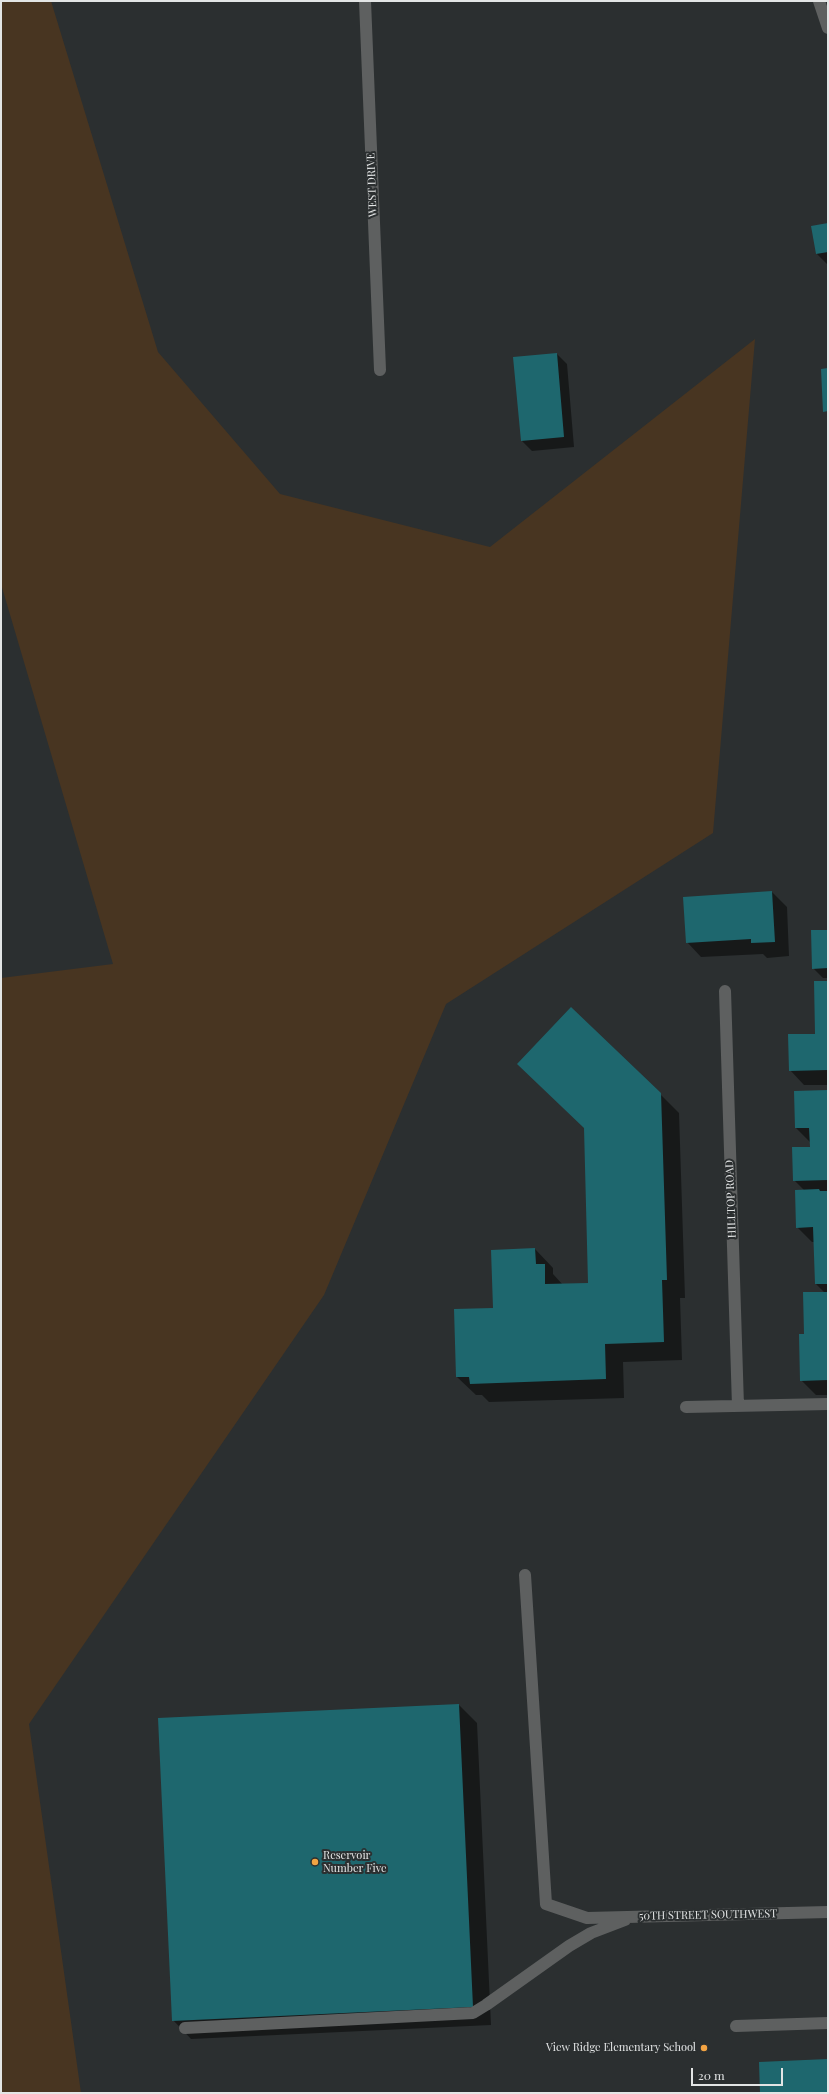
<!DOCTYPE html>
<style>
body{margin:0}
#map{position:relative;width:829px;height:2094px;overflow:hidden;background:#2b2f30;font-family:"Playfair Display",serif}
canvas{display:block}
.frame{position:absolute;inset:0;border:2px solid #e3e5e5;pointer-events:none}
.scale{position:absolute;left:691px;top:2068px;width:92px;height:18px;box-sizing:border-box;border:2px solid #e3e5e5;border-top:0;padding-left:5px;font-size:12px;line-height:14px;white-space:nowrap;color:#e3e5e5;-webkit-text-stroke:3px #2b2f30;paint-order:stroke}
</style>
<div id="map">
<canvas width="829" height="2094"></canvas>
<div class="frame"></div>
<div class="scale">20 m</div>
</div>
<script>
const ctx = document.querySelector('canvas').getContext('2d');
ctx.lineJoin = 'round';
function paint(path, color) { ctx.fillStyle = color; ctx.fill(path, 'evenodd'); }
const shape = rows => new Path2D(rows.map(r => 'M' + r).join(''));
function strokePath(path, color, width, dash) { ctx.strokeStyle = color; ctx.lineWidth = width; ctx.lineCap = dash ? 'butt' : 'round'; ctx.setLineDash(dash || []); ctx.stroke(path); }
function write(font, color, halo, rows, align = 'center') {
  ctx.font = font + ' "Playfair Display",serif'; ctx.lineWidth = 4; ctx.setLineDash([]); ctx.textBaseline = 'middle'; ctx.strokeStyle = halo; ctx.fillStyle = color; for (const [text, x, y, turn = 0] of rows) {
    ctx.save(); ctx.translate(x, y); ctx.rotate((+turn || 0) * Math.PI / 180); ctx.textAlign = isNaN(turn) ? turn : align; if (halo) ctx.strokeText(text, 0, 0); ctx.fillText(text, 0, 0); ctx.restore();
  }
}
const green = shape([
 [1,1,51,1,158,352,280,494,490,547,755,339,713,833,446,1004,324,1295,29,1724,81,2093,1,2093,1,978,113,964,1,584]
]);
const shadow = shape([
 [828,224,828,265,817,254,812,227],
 [557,354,567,364,574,447,532,451,522,441],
 [772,892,787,907,789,956,767,958,763,954,701,957,687,942],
 [828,931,828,978,823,978,813,968],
 [828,982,828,1085,804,1085,790,1070,816,1035],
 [828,1091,828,1395,816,1395,801,1380,805,1335,825,1293,816,1284,814,1242,812,1242,797,1227,805,1191,794,1180,811,1148,811,1143,796,1128,795,1092],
 [660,1094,679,1113,685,1298,680,1298,682,1360,623,1362,624,1398,489,1402,482,1395,476,1395,457,1377,494,1309,535,1249,553,1268,553,1274,563,1285,589,1284],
 [459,1705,477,1723,491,2025,191,2039,173,2020]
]);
const building = shape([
 [828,223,828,252,816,254,811,226],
 [557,353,564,437,521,441,513,357],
 [828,368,828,411,823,412,821,369],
 [772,891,775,942,751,943,751,939,686,943,683,897],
 [811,930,828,930,828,968,812,969],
 [814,981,828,981,828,1070,789,1071,788,1034,815,1034],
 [571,1007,661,1093,667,1280,662,1280,664,1342,605,1344,606,1379,470,1384,469,1377,456,1377,454,1309,493,1308,491,1250,535,1248,536,1264,545,1264,545,1284,588,1283,584,1128,517,1064],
 [828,1090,828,1180,793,1181,792,1147,810,1147,809,1128,795,1128,794,1091],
 [819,1189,820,1191,828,1191,828,1284,815,1284,813,1227,796,1228,795,1190],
 [803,1292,828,1292,828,1380,800,1381,799,1334,804,1334],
 [459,1704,473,2007,172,2021,158,1718],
 [828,2059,828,2093,760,2093,759,2062]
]);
const minor = shape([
 [365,1,380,370],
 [819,1,828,28],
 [725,991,738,1406],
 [686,1407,828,1404],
 [525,1575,546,1904,587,1918,828,1912],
 [736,2026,828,2023],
 [185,2028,473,2013,486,2005,569,1946,591,1933,625,1920]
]);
const markers = [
 [315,1862,4,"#f3a443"],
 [704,2048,4,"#f3a443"]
];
const streetNames = [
 ["WEST DRIVE",372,185,-92],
 ["HILLTOP ROAD",731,1199,-92],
 ["50TH STREET SOUTHWEST",708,1915,-1]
];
const poiNames = [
 ["Reservoir",323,1856],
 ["Number Five",323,1869],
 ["View Ridge Elementary School",696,2048,"right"]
];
paint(green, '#483521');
paint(shadow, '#0007');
paint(building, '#1e676e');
strokePath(minor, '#5e6060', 12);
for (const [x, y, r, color] of markers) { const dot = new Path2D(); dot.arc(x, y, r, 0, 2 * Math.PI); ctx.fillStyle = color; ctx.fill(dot); strokePath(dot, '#2b2f30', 1.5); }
write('11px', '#e3e5e5', '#2b2f30', streetNames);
write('11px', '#e3e5e5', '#2b2f30', poiNames, 'left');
</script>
